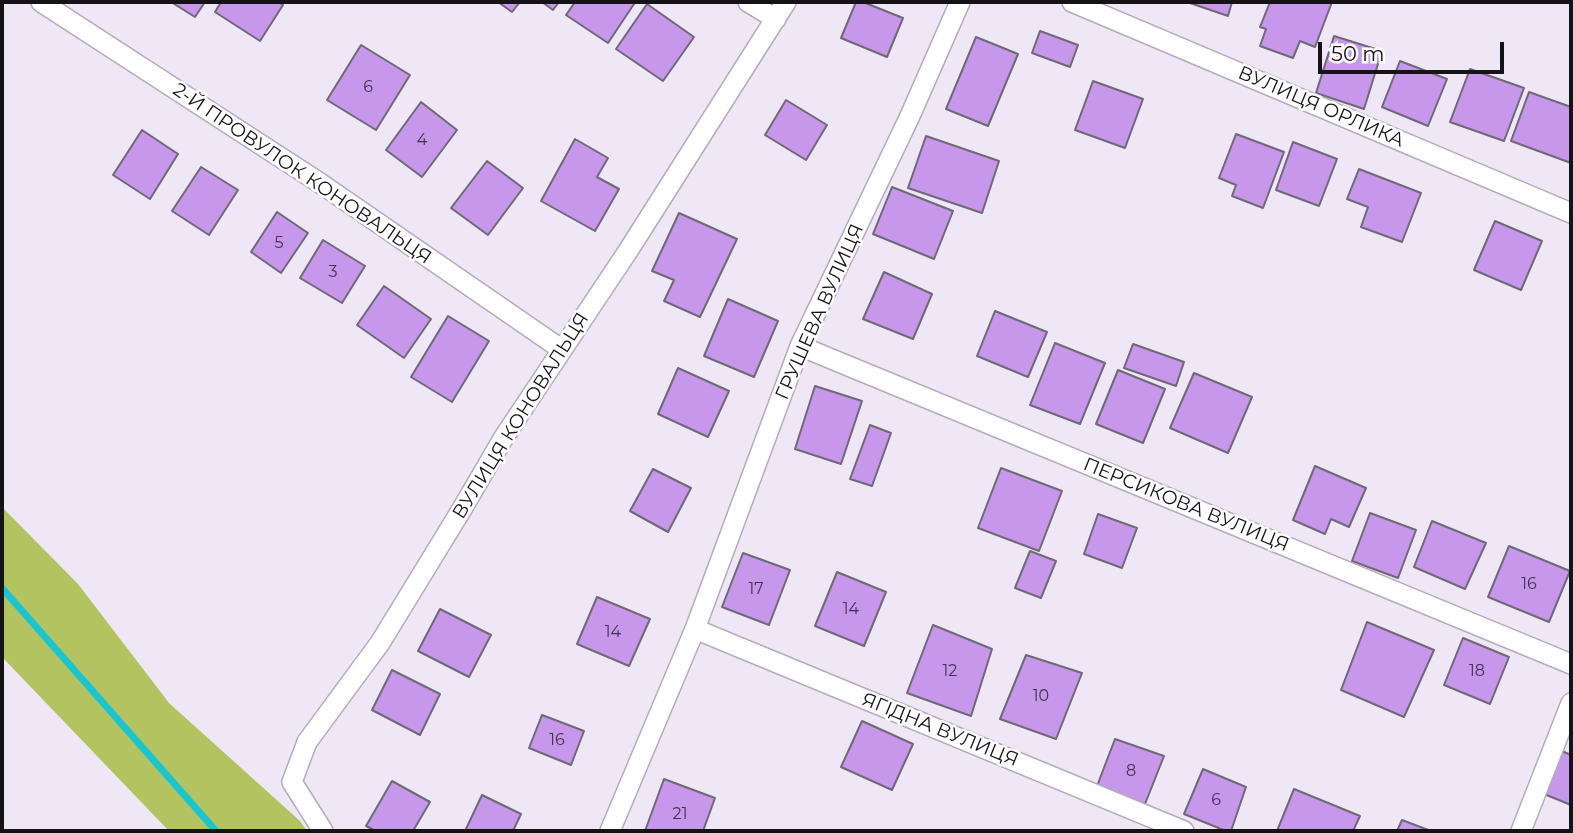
<!DOCTYPE html>
<meta charset="utf-8">
<style>
body{margin:0}
#map{position:relative;width:1573px;height:833px;overflow:hidden;background:#efe7f6;font-family:Montserrat,sans-serif}
canvas{display:block}
.frame{position:absolute;inset:0;border:4px solid #151318;pointer-events:none}
.scale{position:absolute;left:1318px;top:42px;width:186px;height:32px;box-sizing:border-box;border:4px solid #151318;border-top:0;padding-left:9px;font-size:21px;line-height:24px;white-space:nowrap;color:#151318;-webkit-text-stroke:5px #fff;paint-order:stroke}
</style>
<div id="map">
<canvas width="1573" height="833"></canvas>
<div class="frame"></div>
<div class="scale">50 m</div>
</div>
<script>
const ctx = document.querySelector('canvas').getContext('2d');
ctx.lineJoin = 'round';
function paint(path, color) { ctx.fillStyle = color; ctx.fill(path, 'evenodd'); }
const shape = rows => new Path2D(rows.map(r => 'M' + r).join(''));
function strokePath(path, color, width, dash) { ctx.strokeStyle = color; ctx.lineWidth = width; ctx.lineCap = dash ? 'butt' : 'round'; ctx.setLineDash(dash || []); ctx.stroke(path); }
function write(font, color, halo, rows, align = 'center') {
  ctx.font = font + ' Montserrat,sans-serif'; ctx.lineWidth = 5; ctx.setLineDash([]); ctx.textBaseline = 'middle'; ctx.strokeStyle = halo; ctx.fillStyle = color; for (const [text, x, y, turn = 0] of rows) {
    ctx.save(); ctx.translate(x, y); ctx.rotate((+turn || 0) * Math.PI / 180); ctx.textAlign = isNaN(turn) ? turn : align; if (halo) ctx.strokeText(text, 0, 0); ctx.fillText(text, 0, 0); ctx.restore();
  }
}
const forest = shape([
 [2,507,78,584,169,703,300,821,307,831,169,831,2,657]
]);
const stream = shape([
 [2,588,216,831]
]);
const building = shape([
 [171,2,205,2,195,17,171,2],
 [221,2,279,2,283,5,260,41,215,12,221,2],
 [498,2,520,2,512,12,498,2],
 [542,2,559,2,553,10,542,2],
 [575,2,631,2,634,4,608,43,566,15,575,2],
 [856,2,863,2,903,18,887,57,841,38,856,2],
 [1187,2,1232,2,1228,16,1187,2],
 [1270,2,1332,2,1315,47,1300,41,1293,58,1260,46,1266,29,1260,27,1270,2],
 [647,4,694,37,663,81,616,49,647,4],
 [1040,31,1078,45,1070,67,1032,53,1040,31],
 [1334,36,1382,51,1364,109,1316,93,1334,36],
 [976,37,1018,54,988,126,946,109,976,37],
 [361,45,410,75,376,130,327,100,361,45],
 [1400,61,1447,79,1428,126,1382,107,1400,61],
 [1470,69,1524,88,1504,141,1450,122,1470,69],
 [1093,81,1143,99,1125,148,1075,130,1093,81],
 [1529,92,1571,107,1571,163,1511,141,1529,92],
 [786,100,827,125,806,160,765,135,786,100],
 [421,102,457,130,422,177,386,150,421,102],
 [142,130,178,154,150,199,113,175,142,130],
 [1236,134,1284,152,1263,208,1232,196,1236,185,1219,178,1236,134],
 [926,136,999,161,982,213,908,188,926,136],
 [575,139,608,158,597,177,619,189,595,231,541,201,575,139],
 [1293,142,1337,159,1319,206,1276,190,1293,142],
 [487,161,523,188,488,235,451,208,487,161],
 [201,167,238,190,209,235,172,211,201,167],
 [1359,169,1421,193,1402,242,1361,227,1368,207,1347,199,1359,169],
 [892,187,953,211,934,259,873,234,892,187],
 [277,212,308,233,281,273,251,252,277,212],
 [679,213,737,239,700,317,664,301,674,280,652,271,679,213],
 [1495,221,1542,241,1521,290,1474,270,1495,221],
 [323,240,365,266,342,303,300,278,323,240],
 [884,272,932,294,913,339,863,319,884,272],
 [384,286,431,319,404,358,357,325,384,286],
 [728,299,778,321,754,377,704,356,728,299],
 [995,311,1047,332,1028,377,977,356,995,311],
 [448,316,489,341,452,402,411,377,448,316],
 [1055,343,1105,363,1080,424,1030,405,1055,343],
 [1133,344,1184,362,1176,386,1124,368,1133,344],
 [678,368,729,391,708,437,658,414,678,368],
 [1118,370,1165,389,1143,443,1096,424,1118,370],
 [1194,373,1252,397,1228,453,1170,428,1194,373],
 [815,386,862,401,841,464,795,449,815,386],
 [870,425,891,433,872,486,850,479,870,425],
 [1315,466,1366,488,1349,527,1331,519,1325,534,1293,520,1315,466],
 [1001,468,1062,491,1039,551,978,528,1001,468],
 [653,469,691,488,668,532,630,511,653,469],
 [1370,513,1416,530,1398,578,1352,561,1370,513],
 [1098,514,1137,528,1122,568,1084,554,1098,514],
 [1432,521,1486,543,1465,589,1414,567,1432,521],
 [1509,546,1570,571,1549,622,1488,597,1509,546],
 [1030,551,1056,561,1041,598,1015,588,1030,551],
 [743,553,790,570,769,625,722,607,743,553],
 [837,572,886,592,864,646,815,626,837,572],
 [597,597,650,619,629,666,577,644,597,597],
 [440,609,491,635,469,677,418,651,440,609],
 [1367,622,1434,650,1404,717,1341,690,1367,622],
 [933,625,992,649,971,716,907,693,933,625],
 [1463,638,1509,657,1490,704,1444,685,1463,638],
 [1026,655,1082,673,1056,739,1000,719,1026,655],
 [392,670,440,694,420,735,372,710,392,670],
 [542,715,584,731,571,765,529,748,542,715],
 [862,721,913,744,892,790,841,767,862,721],
 [1115,739,1164,756,1145,804,1097,786,1115,739],
 [1562,751,1571,755,1571,805,1544,794,1562,751],
 [1203,769,1246,787,1231,831,1226,831,1184,814,1203,769],
 [664,779,715,798,703,831,645,831,664,779],
 [392,781,430,802,413,831,376,831,366,826,392,781],
 [1294,789,1360,816,1353,831,1277,831,1294,789],
 [482,795,521,814,513,831,465,831,482,795],
 [1402,820,1431,831,1397,831,1402,820]
]);
const minor = shape([
 [41,2,320,183,561,349],
 [748,2,776,19],
 [1072,2,1571,213],
 [800,346,1571,664],
 [695,629,1184,831],
 [323,831,292,782,307,742,380,643,462,509,504,437,628,251,786,2],
 [610,831,695,629,800,346,910,116,960,2],
 [1521,831,1571,703]
]);
const numberNames = [
 ["6",368,87],
 ["4",422,140],
 ["5",279,243],
 ["3",333,272],
 ["16",1529,584],
 ["17",756,589],
 ["14",851,609],
 ["14",613,632],
 ["12",950,671],
 ["18",1477,671],
 ["10",1041,696],
 ["16",557,740],
 ["8",1131,771],
 ["6",1216,800],
 ["21",680,814]
];
const streetNames = [
 ["ВУЛИЦЯ ОРЛИКА",1321,107,23],
 ["2-Й ПРОВУЛОК КОНОВАЛЬЦЯ",302,174,34],
 ["ГРУШЕВА ВУЛИЦЯ",820,312,-66],
 ["ВУЛИЦЯ КОНОВАЛЬЦЯ",521,416,-58],
 ["ПЕРСИКОВА ВУЛИЦЯ",1186,505,22],
 ["ЯГІДНА ВУЛИЦЯ",940,730,22]
];
paint(forest, '#b2c360');
strokePath(stream, '#17c6d1', 7);
paint(building, '#c697ea');
strokePath(building, '#6f6875', 2);
strokePath(minor, '#b4acbb', 22);
strokePath(minor, '#fff', 19);
write('16px', '#41344c', null, numberNames);
write('19px', '#151318', '#fff', streetNames);
</script>
